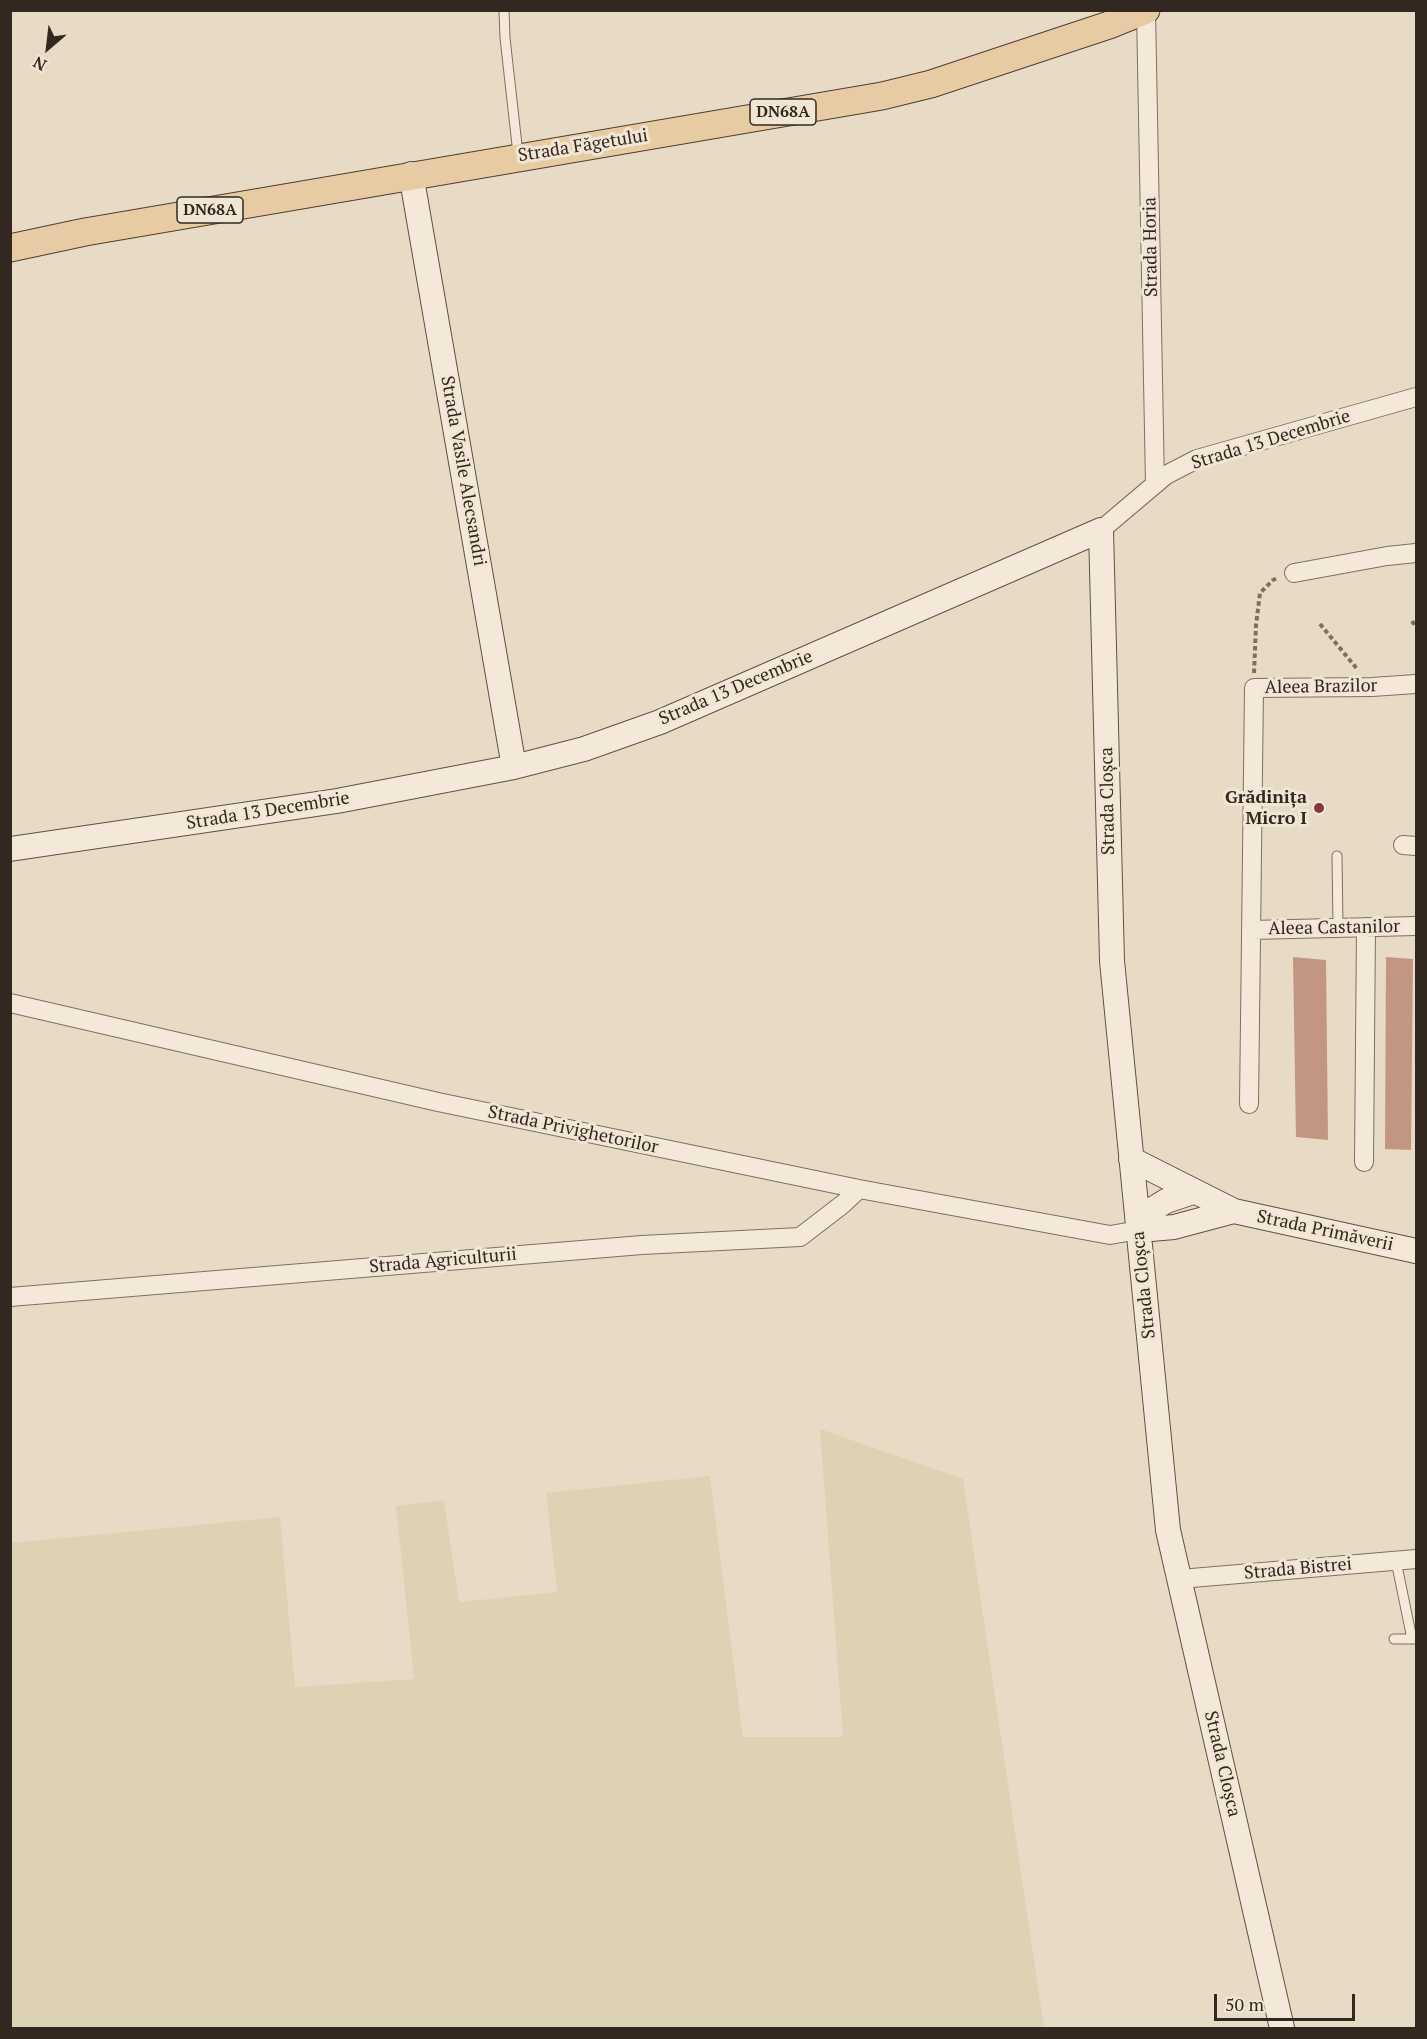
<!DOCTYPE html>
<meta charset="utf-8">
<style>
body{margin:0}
#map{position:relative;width:1427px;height:2039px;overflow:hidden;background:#e8dbc6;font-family:"PT Serif",serif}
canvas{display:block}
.frame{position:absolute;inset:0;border:12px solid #332820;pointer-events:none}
.north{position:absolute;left:18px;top:18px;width:60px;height:60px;-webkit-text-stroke:4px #f1e6d4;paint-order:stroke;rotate:208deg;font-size:16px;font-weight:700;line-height:24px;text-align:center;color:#332820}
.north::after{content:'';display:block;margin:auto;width:21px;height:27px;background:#332820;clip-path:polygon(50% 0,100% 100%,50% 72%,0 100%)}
.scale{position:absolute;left:1214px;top:1994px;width:141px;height:27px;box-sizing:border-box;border:3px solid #332820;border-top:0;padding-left:8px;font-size:18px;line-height:21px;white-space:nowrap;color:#332820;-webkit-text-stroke:4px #f1e6d4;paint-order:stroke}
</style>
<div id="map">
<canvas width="1427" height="2039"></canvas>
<div class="frame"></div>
<div class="north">N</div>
<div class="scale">50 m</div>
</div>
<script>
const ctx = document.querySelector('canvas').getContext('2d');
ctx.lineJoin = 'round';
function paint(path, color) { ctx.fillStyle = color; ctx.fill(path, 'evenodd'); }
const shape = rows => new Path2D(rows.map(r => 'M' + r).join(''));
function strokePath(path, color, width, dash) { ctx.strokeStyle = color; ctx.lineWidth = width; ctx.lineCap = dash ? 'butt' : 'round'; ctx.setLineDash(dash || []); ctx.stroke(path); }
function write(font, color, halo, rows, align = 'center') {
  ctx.font = font + ' "PT Serif",serif'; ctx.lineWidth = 6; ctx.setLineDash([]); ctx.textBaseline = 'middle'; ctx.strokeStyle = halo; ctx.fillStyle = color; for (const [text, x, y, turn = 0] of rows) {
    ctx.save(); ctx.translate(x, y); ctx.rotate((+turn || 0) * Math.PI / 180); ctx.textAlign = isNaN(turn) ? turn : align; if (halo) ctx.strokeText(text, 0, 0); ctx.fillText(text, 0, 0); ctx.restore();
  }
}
const farmland = shape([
 [820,1429,963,1479,1044,2028,11,2028,11,1543,280,1517,295,1687,414,1679,396,1506,444,1500,459,1602,557,1592,546,1493,710,1476,743,1737,843,1737]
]);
const building = shape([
 [1293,957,1326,960,1328,1140,1296,1137],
 [1386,957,1413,959,1411,1150,1385,1149]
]);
const path = shape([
 [1412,621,1416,627],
 [1320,624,1358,670],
 [1254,673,1256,625,1260,593,1273,580,1278,578]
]);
const lane = shape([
 [504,10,505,38,518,154],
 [1337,856,1338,927],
 [1396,1561,1412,1639],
 [1394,1639,1416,1639]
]);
const street = shape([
 [1146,11,1155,484],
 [1101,530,1166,475,1197,459,1416,397],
 [1294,573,1387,556,1416,553],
 [1403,845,1416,846],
 [1251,930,1416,926],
 [10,1003,438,1102,859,1189,1110,1235,1139,1230],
 [1249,1104,1254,688,1372,687,1416,684],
 [1364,1162,1366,927],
 [10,1297,642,1245,800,1237,843,1204,859,1189],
 [1180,1579,1416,1559]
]);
const secondary = shape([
 [411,174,514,767],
 [10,849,337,801,514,767,584,749,660,722,1101,530,1112,961,1168,1530,1282,2028],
 [1131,1159,1234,1211,1416,1251],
 [1139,1230,1174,1227,1234,1211],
 [1139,1230,1153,1209,1166,1201,1193,1192]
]);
const primary = shape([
 [10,248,85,232,882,96,931,84,1109,25,1146,10]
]);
const markers = [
 [1319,808,6,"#88363d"]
];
const shields = [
 [783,112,66],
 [210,210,66]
];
const shieldNames = [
 ["DN68A",783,112],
 ["DN68A",210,210]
];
const streetNames = [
 ["Strada Făgetului",583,146,-9],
 ["Strada Horia",1151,247,-91],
 ["Strada 13 Decembrie",1271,440,-17],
 ["Strada Vasile Alecsandri",463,471,80],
 ["Aleea Brazilor",1321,687,-1],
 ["Strada 13 Decembrie",736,688,-23],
 ["Strada Cloșca",1108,801,-91],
 ["Strada 13 Decembrie",268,811,-9],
 ["Aleea Castanilor",1334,928,-1],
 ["Strada Privighetorilor",573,1130,12],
 ["Strada Primăverii",1325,1231,12],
 ["Strada Agriculturii",443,1261,-5],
 ["Strada Cloșca",1144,1285,-96],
 ["Strada Bistrei",1298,1569,-5],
 ["Strada Cloșca",1222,1764,77]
];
const poiNames = [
 ["Grădinița",1307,798],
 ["Micro I",1307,819]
];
paint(farmland, '#ddd3b4');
paint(building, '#c29681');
strokePath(lane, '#816e5e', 11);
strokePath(street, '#816e5e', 20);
strokePath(secondary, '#634f41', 26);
strokePath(primary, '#503d32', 29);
strokePath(path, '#816e5e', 4, [4.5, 3]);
strokePath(lane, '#f4e9d8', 9);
strokePath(street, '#f4e9d8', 18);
strokePath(secondary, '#f4e9d8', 24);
strokePath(primary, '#e7cca3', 27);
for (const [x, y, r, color] of markers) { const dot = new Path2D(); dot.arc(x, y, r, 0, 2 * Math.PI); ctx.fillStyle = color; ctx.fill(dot); strokePath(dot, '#f1e6d4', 2); }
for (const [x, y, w] of shields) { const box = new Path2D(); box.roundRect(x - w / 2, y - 13, w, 26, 4.5); ctx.fillStyle = '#f1e6d4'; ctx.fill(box); strokePath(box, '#332820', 1.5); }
write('bold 16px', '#332820', null, shieldNames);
write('18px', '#332820', '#f1e6d4', streetNames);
write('bold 18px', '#332820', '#f1e6d4', poiNames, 'right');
</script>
